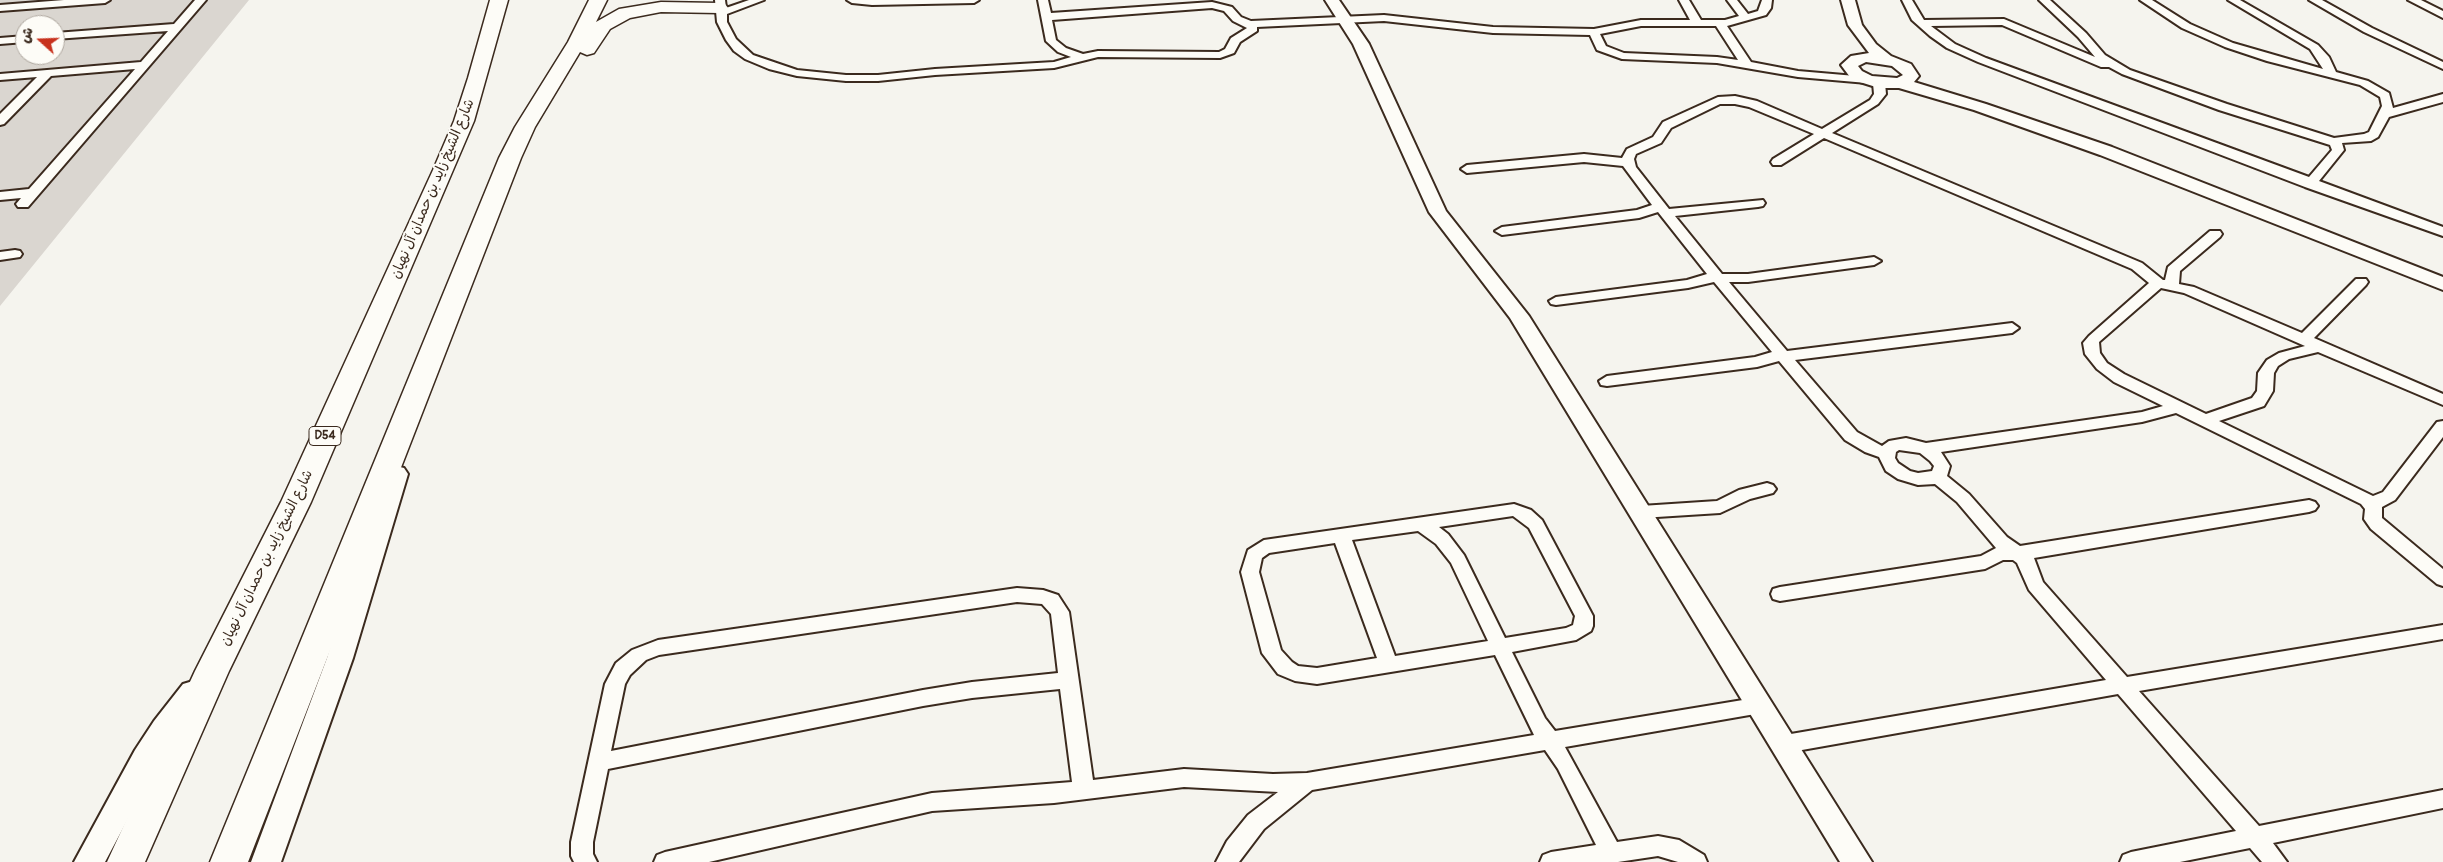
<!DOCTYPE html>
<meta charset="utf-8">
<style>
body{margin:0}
#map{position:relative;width:2443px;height:862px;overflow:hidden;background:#f5f4ee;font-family:Pangolin,"Playpen Sans Arabic",sans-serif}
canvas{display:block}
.north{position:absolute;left:15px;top:15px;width:50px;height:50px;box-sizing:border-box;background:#fdfcf7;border:1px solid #afa8a0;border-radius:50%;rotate:290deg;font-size:14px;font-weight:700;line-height:20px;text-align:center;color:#3b2a1e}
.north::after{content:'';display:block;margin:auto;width:18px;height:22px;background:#c8321e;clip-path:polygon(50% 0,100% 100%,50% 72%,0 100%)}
</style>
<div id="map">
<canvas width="2443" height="862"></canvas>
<div class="north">ش</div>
</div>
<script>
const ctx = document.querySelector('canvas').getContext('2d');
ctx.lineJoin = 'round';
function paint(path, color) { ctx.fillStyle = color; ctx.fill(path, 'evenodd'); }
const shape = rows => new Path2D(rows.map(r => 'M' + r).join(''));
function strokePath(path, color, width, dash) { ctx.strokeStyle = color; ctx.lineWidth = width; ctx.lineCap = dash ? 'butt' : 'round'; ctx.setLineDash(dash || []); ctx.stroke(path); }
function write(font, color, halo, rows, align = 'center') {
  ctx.font = font + ' Pangolin,"Playpen Sans Arabic",sans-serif'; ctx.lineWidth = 4; ctx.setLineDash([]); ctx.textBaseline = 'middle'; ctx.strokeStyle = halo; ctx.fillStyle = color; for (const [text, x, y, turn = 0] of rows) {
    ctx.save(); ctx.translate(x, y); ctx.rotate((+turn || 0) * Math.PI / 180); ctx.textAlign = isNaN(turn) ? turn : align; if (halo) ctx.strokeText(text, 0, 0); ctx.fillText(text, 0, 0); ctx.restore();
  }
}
const green = shape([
 [0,0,249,0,0,306],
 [25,25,55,25,55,55,25,55]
]);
const street = shape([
 [64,0,110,0,105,3,0,11,0,5,64,0],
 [195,0,206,0,28,207,18,207,16,204,21,198,0,200,0,192,29,189,135,69,51,76,4,124,0,125,0,114,37,77,0,80,0,74,141,62,168,31,55,39,55,33,174,24,195,0],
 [715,0,725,0,726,8,749,0,764,0,727,14,727,22,736,39,753,55,797,70,846,75,878,75,935,69,1054,62,1071,57,1058,52,1046,41,1038,0,1048,0,1051,13,1212,2,1232,7,1241,17,1251,21,1384,15,1493,27,1594,29,1641,20,1690,20,1679,0,1689,0,1701,20,1725,20,1739,16,1727,0,1737,0,1748,14,1758,11,1762,0,1772,0,1771,8,1766,15,1727,26,1751,62,1798,71,1867,77,1873,80,1867,83,1798,77,1717,63,1622,59,1597,50,1590,35,1493,33,1384,21,1257,27,1257,31,1240,42,1234,53,1220,58,1098,57,1054,68,935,75,878,81,846,81,797,76,769,69,745,59,734,51,726,40,717,22,715,0],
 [1212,8,1224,11,1233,21,1247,28,1231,38,1225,49,1219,52,1098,51,1083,54,1066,48,1056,40,1052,20,1212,8],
 [1641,26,1716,26,1738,60,1717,57,1624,53,1606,46,1600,34,1641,26],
 [847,0,979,0,974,3,872,5,852,3,847,0],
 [1902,0,1912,0,1924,20,2004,19,2095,57,2078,37,2039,0,2050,0,2086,33,2105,55,2130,70,2227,104,2334,138,2364,134,2369,132,2382,106,2380,97,2360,85,2267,61,2225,47,2182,28,2140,0,2152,0,2190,24,2233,43,2323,69,2310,49,2228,0,2240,0,2318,45,2329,57,2336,72,2368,81,2389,93,2393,108,2443,94,2443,102,2389,117,2378,137,2371,141,2342,143,2344,150,2319,181,2443,227,2443,236,2305,187,1978,62,1947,48,1930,36,1912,20,1902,0],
 [2002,25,2101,67,2109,67,2122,74,2219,110,2330,145,2332,150,2309,177,1986,58,1955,44,1931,26,2002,25],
 [2309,0,2322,0,2372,28,2443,62,2443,69,2364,32,2309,0],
 [2408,0,2421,0,2443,11,2443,18,2408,0],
 [25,36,25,42,0,44,0,38,25,36],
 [1879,80,1885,83,1886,94,1878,104,1832,133,2142,263,2163,280,2165,280,2168,267,2210,231,2220,231,2222,234,2220,237,2180,271,2179,284,2194,287,2302,333,2356,279,2366,279,2368,282,2366,285,2314,338,2443,394,2443,405,2318,352,2289,359,2278,366,2274,373,2273,391,2264,406,2219,421,2373,496,2383,492,2437,422,2443,421,2443,437,2395,500,2382,507,2382,518,2443,569,2443,586,2437,584,2371,529,2364,519,2365,509,2361,504,2176,413,2142,422,1941,452,1950,466,1947,476,1969,494,2007,537,2020,546,2309,500,2315,502,2318,506,2315,510,2309,512,2034,558,2043,582,2127,677,2443,625,2443,639,2139,691,2259,826,2443,790,2443,808,2273,843,2287,862,2262,862,2250,848,2180,862,2120,862,2123,855,2131,852,2236,831,2118,694,1785,753,1778,750,1775,744,1778,738,1785,735,2106,680,2029,590,2017,563,2013,560,2003,560,1985,569,1780,601,1773,599,1771,594,1773,589,1780,587,1981,556,1996,548,1957,502,1935,484,1918,485,1898,479,1886,471,1879,457,1865,452,1845,440,1779,361,1757,367,1607,386,1601,385,1599,381,1607,376,1755,357,1772,352,1714,282,1688,288,1556,305,1551,304,1549,301,1556,297,1687,280,1707,274,1658,212,1639,218,1502,235,1495,231,1502,227,1637,210,1652,205,1623,166,1584,162,1467,173,1461,169,1467,165,1584,154,1622,158,1627,149,1653,137,1663,122,1718,97,1735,96,1757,101,1822,129,1870,100,1874,94,1873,83,1879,80],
 [1720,104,1735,104,1749,107,1814,134,1773,159,1771,162,1773,165,1781,165,1824,138,2132,269,2149,283,2089,336,2083,343,2085,354,2097,369,2114,382,2163,406,2142,412,1926,443,1906,438,1889,441,1882,446,1857,432,1795,360,2012,333,2019,328,2012,323,1787,351,1729,282,1748,282,1874,265,1881,261,1874,257,1748,274,1722,274,1675,216,1758,207,1763,206,1765,203,1763,200,1669,209,1636,167,1634,159,1636,154,1661,143,1671,128,1720,104],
 [2161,288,2184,293,2305,346,2279,353,2267,360,2258,373,2257,391,2252,398,2206,414,2124,374,2107,363,2100,353,2099,342,2161,288],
 [1899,450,1920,453,1930,461,1934,466,1932,471,1918,473,1910,471,1898,463,1895,458,1896,452,1899,450],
 [15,250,20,251,22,254,20,257,0,260,0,252,15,250],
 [1767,483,1773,485,1776,489,1773,493,1750,499,1720,513,1641,518,1635,516,1632,512,1635,508,1641,506,1717,501,1739,490,1767,483],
 [1514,504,1531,510,1542,520,1593,616,1593,626,1591,631,1576,640,1512,652,1545,718,1555,731,1761,697,1768,699,1771,705,1768,711,1761,713,1565,747,1617,842,1658,836,1679,840,1704,855,1707,862,1678,862,1658,856,1618,862,1540,862,1543,855,1551,852,1596,845,1558,769,1545,750,1312,790,1264,829,1239,862,1216,862,1227,841,1248,815,1278,792,1184,787,1054,803,932,811,709,862,654,862,657,855,665,852,932,793,1072,782,1060,689,972,698,923,706,608,769,593,842,593,854,597,862,574,862,571,856,571,842,605,684,616,663,632,650,658,640,1017,588,1043,590,1058,595,1069,612,1093,780,1184,769,1273,774,1307,773,1534,735,1495,655,1317,684,1295,681,1278,674,1262,653,1241,572,1248,550,1264,540,1514,504],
 [1513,516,1529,528,1575,616,1573,625,1566,628,1505,638,1464,555,1448,534,1439,527,1513,516],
 [1418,531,1436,544,1451,563,1488,641,1395,656,1352,540,1418,531],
 [1335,543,1377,658,1317,668,1298,666,1292,662,1281,650,1259,572,1262,558,1269,553,1335,543],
 [1017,602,1042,604,1051,614,1058,673,972,682,923,690,611,751,625,684,630,675,646,660,659,655,1017,602]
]);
const secondary = shape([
 [1325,0,1339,0,1369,44,1446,211,1529,316,1872,862,1840,862,1510,318,1429,212,1353,44,1325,0],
 [1841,0,1855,0,1862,25,1876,44,1891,56,1911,64,1919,76,1914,82,1986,104,2112,147,2443,277,2443,290,2100,155,1974,110,1899,88,1879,88,1860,82,1850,77,1841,65,1851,56,1869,53,1848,25,1841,0],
 [1866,62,1892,66,1903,75,1897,78,1872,76,1862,71,1858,66,1866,62],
 [396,466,404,468,408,474,353,658,281,862,251,862,327,658,384,474,388,468,396,466],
 [193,681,203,684,207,692,155,768,105,862,74,862,135,750,154,721,183,684,193,681]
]);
const highway = shape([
 [490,0,508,0,474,121,311,502,229,671,145,862,107,862,195,671,281,502,433,170,454,121,468,78,490,0],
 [589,0,607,0,596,22,619,9,661,2,719,3,725,4,728,8,725,12,719,13,661,12,630,18,610,29,594,53,587,55,580,52,535,127,521,158,248,862,210,862,499,158,515,127,568,42,589,0]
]);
const shields = [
 [325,436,32]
];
const shieldNames = [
 ["D54",325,436]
];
const streetNames = [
 ["شارع الشيخ زايد بن حمدان آل نهيان",433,189,-67],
 ["شارع الشيخ زايد بن حمدان آل نهيان",267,558,-64]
];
paint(green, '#dad6d0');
strokePath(street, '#3b2a1e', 4);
strokePath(secondary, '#3b2a1e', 4);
strokePath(highway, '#3b2a1e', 3);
paint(street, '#fdfcf7');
paint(secondary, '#fdfcf7');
paint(highway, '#fdfcf7');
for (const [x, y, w] of shields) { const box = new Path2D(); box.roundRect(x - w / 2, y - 9.5, w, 19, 4); ctx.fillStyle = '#fdfcf7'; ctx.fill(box); strokePath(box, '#3b2a1e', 1); }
write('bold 12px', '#3b2a1e', null, shieldNames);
write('14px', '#3b2a1e', '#fdfcf7', streetNames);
</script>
